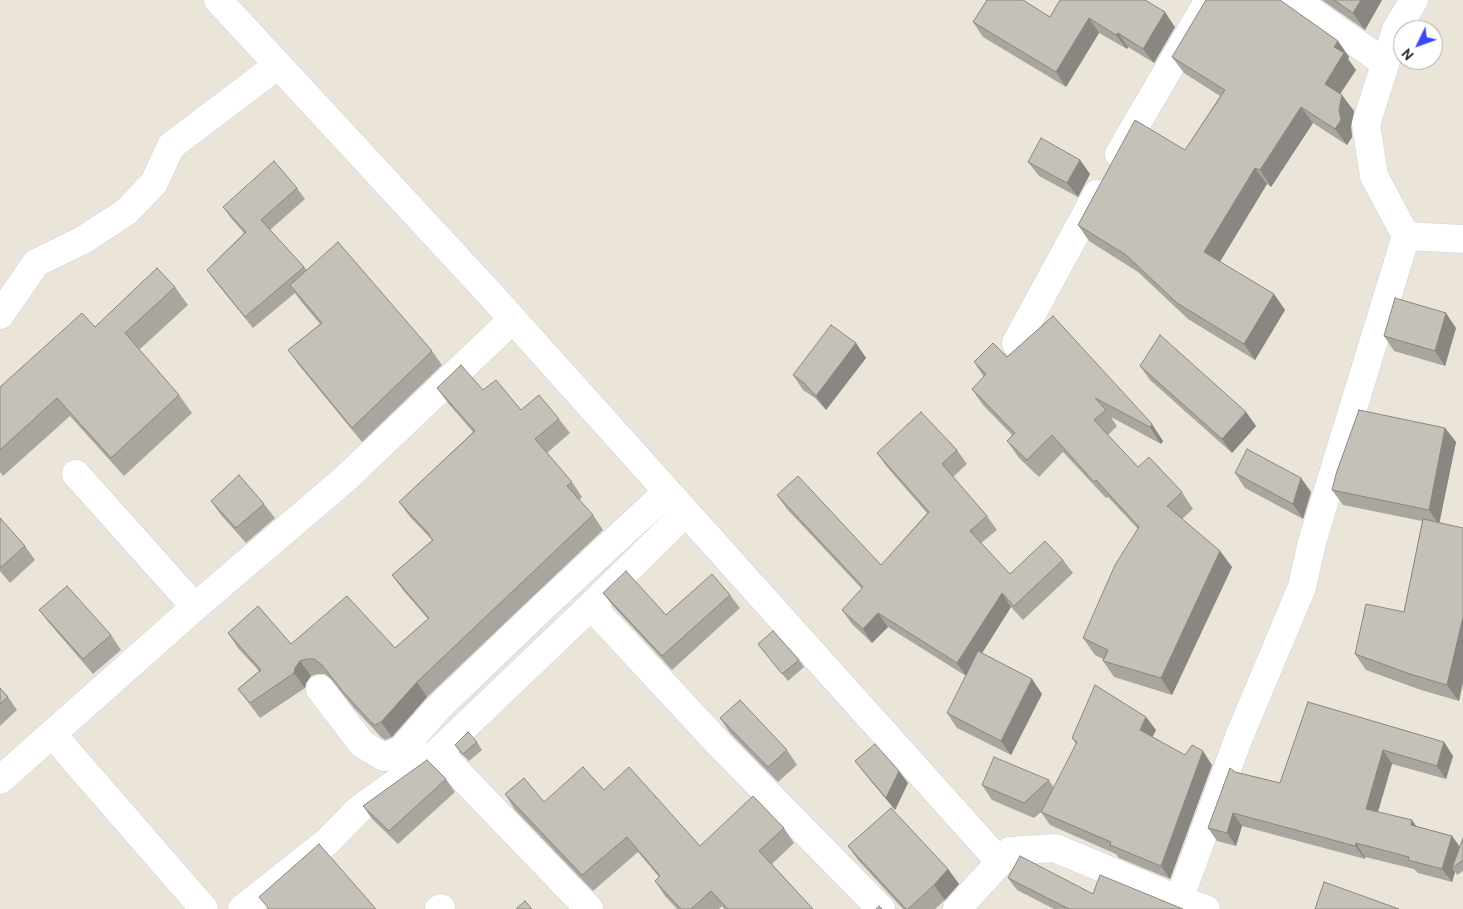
<!DOCTYPE html>
<style>
body{margin:0}
#map{position:relative;width:1463px;height:909px;overflow:hidden;background:#eae4d9;font-family:Cabin,sans-serif}
canvas{display:block}
.north{position:absolute;left:1393px;top:20px;width:50px;height:50px;box-sizing:border-box;background:#fff;border:1px solid #a9a9a9;border-radius:50%;rotate:228deg;font-size:14px;font-weight:700;line-height:20px;text-align:center;color:#272727}
.north::after{content:'';display:block;margin:auto;width:18px;height:22px;background:#384bf7;clip-path:polygon(50% 0,100% 100%,50% 72%,0 100%)}
</style>
<div id="map">
<canvas width="1463" height="909"></canvas>
<div class="north">N</div>
</div>
<script>
const ctx = document.querySelector('canvas').getContext('2d');
ctx.lineJoin = 'round';
const shape = rows => new Path2D(rows.map(r => 'M' + r).join(''));
function strokePath(path, color, width, dash) { ctx.strokeStyle = color; ctx.lineWidth = width; ctx.lineCap = dash ? 'butt' : 'round'; ctx.setLineDash(dash || []); ctx.stroke(path); }
function paint(path, color) { ctx.fillStyle = color; ctx.fill(path, 'evenodd'); }
const street = shape([
 [218,0,491,295,1000,862],
 [1295,0,1385,63],
 [1119,154,1209,0],
 [1406,236,1374,176,1366,124,1396,30,1414,0],
 [0,315,36,263,83,240,126,212,154,183,171,146,278,65],
 [1016,343,1097,194],
 [76,474,195,607],
 [591,606,721,746,881,909],
 [320,689,362,744,384,757,401,750,438,708,542,608,667,492],
 [52,734,204,909],
 [438,752,589,909],
 [0,780,195,607,346,478,512,320],
 [1179,900,1239,737,1302,587,1312,542,1406,236,1463,239],
 [242,909,328,841,358,810,438,752,591,606,686,512],
 [439,909,441,908],
 [957,909,1010,851,1055,848,1179,900,1206,909]
]);
const wall = shape([
 [1060,0,1175,27,1154,63,1128,47,1127,49,1099,33,1066,87,983,37,973,22,1050,17],
 [1322,0,1382,0,1365,30],
 [1338,41,1349,57,1348,59,1356,70,1340,94,1354,111,1351,126,1352,137,1347,145,1313,123,1271,187,1267,184,1220,262,1274,294,1285,310,1255,360,1188,319,1138,272,1089,241,1078,225,1185,150,1220,96,1184,73,1172,57],
 [1080,160,1090,174,1078,197,1039,176,1028,162],
 [297,188,305,199,270,230,307,270,432,351,442,365,362,442,298,364,288,350,320,324,300,300,295,293,253,328,215,281,207,270,244,233,231,218,223,207],
 [175,287,188,305,139,350,179,395,192,413,124,476,70,416,3,476,0,472,0,387,95,327],
 [1053,316,1163,441,1161,444,1111,417,1117,426,1108,435,1138,467,1182,492,1193,509,1182,519,1220,551,1232,567,1172,695,1114,677,1103,661,1103,659,1095,655,1083,638,1138,529,1108,497,1106,498,1063,452,1039,477,1019,458,1007,441,1012,435,983,405,972,389,984,377,974,362,1007,357],
 [1456,328,1445,366,1394,351,1384,336],
 [856,343,866,358,826,410,815,398,803,390,793,375],
 [1140,366,1246,412,1256,426,1232,453,1150,380],
 [437,388,483,390,521,410,559,419,570,433,547,453,572,482,582,497,579,500,593,515,603,530,427,697,392,737,385,740,381,737,354,708,332,680,325,674,318,674,311,676,306,683,305,688,260,718,238,689,259,671,238,648,228,633,291,644,395,648,428,619,403,590,392,575,432,540,410,517,399,502,473,432,448,403],
 [1445,428,1456,442,1439,523,1463,528,1463,682,1459,701,1421,690,1366,670,1355,654,1404,612,1422,521,1343,505,1332,490],
 [957,450,967,464,953,477,987,516,997,530,981,543,1010,574,1063,560,1073,573,1023,620,1011,607,982,653,1032,679,1042,694,1011,755,957,728,947,713,966,676,888,627,872,643,852,624,842,610,862,589,787,509,777,495,881,565,927,513,887,467,877,453],
 [1235,473,1301,478,1311,492,1303,519,1245,488],
 [211,501,264,504,275,518,246,543,221,515],
 [0,518,25,546,35,560,10,583,0,571],
 [603,593,666,615,730,595,740,608,672,670,613,606],
 [39,610,111,635,121,650,93,674,50,624],
 [758,644,799,660,804,667,788,681],
 [0,688,8,697,17,710,0,726],
 [1308,702,1444,742,1453,756,1446,779,1392,764,1378,812,1416,826,1452,836,1460,847,1463,838,1463,871,1457,875,1455,872,1452,882,1418,873,1414,869,1365,857,1365,859,1242,826,1236,846,1217,841,1208,828,1235,772,1280,783],
 [1146,717,1156,730,1152,737,1185,755,1212,765,1170,879,1119,858,1116,854,1050,825,1041,812,1034,818,992,800,982,785,1049,780,1054,788,1076,744,1072,738],
 [720,718,787,750,797,765,778,782,730,733],
 [477,742,482,750,469,761,460,752,455,745],
 [855,761,908,783,895,810,864,773],
 [446,779,455,792,398,844,372,819,363,806],
 [604,790,700,846,784,828,794,843,772,864,813,909,724,909,722,906,719,909,677,909,665,896,655,881,659,877,638,852,593,891,515,810,505,794,544,802],
 [848,846,948,869,959,884,945,900,935,909,903,909,858,860],
 [1008,878,1093,894,1183,909,1054,909,1017,890]
]);
const shadedWall = shape([
 [1361,0,1382,0,1365,30,1353,13],
 [1165,12,1175,27,1154,63,1143,49],
 [1089,18,1099,33,1066,87,1056,72],
 [1118,33,1128,47,1127,49,1116,35],
 [1338,41,1349,57,1348,59,1356,70,1336,100,1325,84,1334,47],
 [1342,95,1354,111,1351,126,1352,137,1347,145,1335,129],
 [1301,107,1313,123,1271,187,1260,170],
 [1080,160,1090,174,1078,197,1067,183],
 [1255,168,1267,184,1216,268,1204,252],
 [1274,294,1285,310,1255,360,1244,344],
 [1446,313,1456,328,1445,366,1435,351],
 [856,343,866,358,826,410,816,396],
 [1246,412,1256,426,1232,453,1222,439],
 [1152,424,1163,441,1161,444,1150,427],
 [1445,428,1456,442,1439,525,1429,510],
 [1301,478,1311,492,1303,519,1293,504],
 [1220,551,1232,567,1172,695,1161,678],
 [1002,593,1011,607,967,677,957,663],
 [878,613,888,627,872,643,863,629],
 [1463,617,1463,682,1459,701,1447,685],
 [300,661,311,676,306,683,305,688,294,673,295,668],
 [1032,679,1042,694,1011,755,1001,741],
 [417,682,427,697,392,737,381,722],
 [1146,717,1156,730,1149,744,1140,730],
 [1444,742,1453,756,1446,779,1437,766],
 [1383,750,1392,764,1375,822,1366,809],
 [1203,751,1212,765,1170,879,1161,866],
 [899,771,908,783,895,810,886,798],
 [1233,813,1242,826,1236,846,1227,833],
 [1412,820,1421,833,1411,825],
 [1452,836,1461,849,1452,868,1455,872,1452,882,1442,869],
 [1356,843,1365,857,1365,859,1355,846],
 [948,869,959,884,945,900,934,885]
]);
const building = shape([
 [987,0,1023,0,1050,17,1060,0,1145,0,1165,12,1143,49,1118,33,1116,35,1089,18,1056,72,973,22,987,0],
 [1206,0,1280,0,1338,41,1334,47,1344,53,1325,84,1342,95,1339,110,1341,120,1335,129,1301,107,1260,170,1255,168,1204,252,1274,294,1244,344,1177,303,1126,255,1078,225,1135,120,1185,150,1225,90,1172,57,1206,0],
 [1334,0,1361,0,1353,13,1334,0],
 [1041,138,1080,160,1067,183,1028,162,1041,138],
 [274,161,297,188,261,220,304,267,245,317,207,270,246,232,223,207,274,161],
 [338,242,432,351,352,428,288,350,322,323,290,285,338,242],
 [157,268,175,287,125,333,179,395,111,458,57,398,0,450,0,387,82,313,95,327,157,268],
 [1395,298,1446,313,1435,351,1384,336,1395,298],
 [1053,316,1152,424,1150,427,1095,398,1106,410,1094,420,1138,467,1149,457,1182,492,1167,506,1220,551,1161,678,1103,661,1108,650,1083,638,1115,565,1139,527,1096,480,1094,482,1052,435,1027,460,1007,441,1015,433,972,389,986,374,974,362,993,343,1007,357,1053,316],
 [831,325,856,343,816,396,804,383,793,375,831,325],
 [1160,335,1246,412,1222,439,1140,366,1160,335],
 [461,365,483,390,496,380,521,410,539,395,559,419,535,439,572,482,567,486,593,515,417,682,381,722,375,725,371,722,344,693,322,665,314,659,307,659,300,661,295,668,294,673,250,703,238,689,261,670,228,633,258,606,291,644,347,596,395,648,429,618,392,575,433,540,429,536,430,535,399,502,475,431,437,388,461,365],
 [1359,410,1445,428,1429,510,1332,490,1336,474,1359,410],
 [921,412,957,450,942,464,987,516,970,531,1010,574,1045,541,1063,560,1014,606,1002,593,957,663,878,613,863,629,842,610,863,587,777,495,798,476,881,565,929,512,877,453,921,412],
 [1247,449,1301,478,1293,504,1235,473,1247,449],
 [239,475,264,504,236,528,211,501,239,475],
 [0,518,25,546,0,568,0,518],
 [1423,519,1463,528,1463,617,1447,685,1410,674,1355,654,1366,604,1404,612,1423,519],
 [626,571,666,615,712,574,730,595,662,656,603,593,626,571],
 [67,586,111,635,83,659,39,610,67,586],
 [773,631,799,660,782,674,758,644,773,631],
 [978,651,1032,679,1001,741,947,713,978,651],
 [1095,685,1146,717,1140,730,1185,755,1192,745,1203,751,1161,866,1110,845,1111,842,1041,812,1077,742,1072,738,1095,685],
 [0,688,8,697,0,704,0,688],
 [740,700,787,750,768,767,720,718,740,700],
 [1308,702,1444,742,1437,766,1383,750,1366,809,1412,820,1411,825,1452,836,1442,869,1408,860,1409,857,1356,843,1355,846,1233,813,1227,833,1208,828,1230,768,1235,772,1280,783,1308,702],
 [468,732,477,742,463,754,455,745,468,732],
 [875,744,899,771,886,798,855,761,875,744],
 [994,757,1049,780,1024,803,982,785,994,757],
 [427,760,446,779,389,831,363,806,427,760],
 [583,767,604,790,629,767,700,846,753,796,784,828,759,851,813,909,728,909,711,891,691,909,681,909,655,881,660,876,627,837,582,875,505,794,524,778,544,802,583,767],
 [891,808,948,869,934,885,908,909,906,909,848,846,891,808],
 [1463,838,1463,860,1452,868,1463,838],
 [319,844,376,909,269,909,259,897,319,844],
 [1020,856,1093,894,1100,875,1183,909,1069,909,1008,878,1020,856],
 [1324,882,1399,909,1315,909,1324,882],
 [525,901,532,909,516,909,525,901],
 [879,906,882,909,876,909,879,906]
]);
strokePath(street, '#ced0e1', 29);
strokePath(street, '#fff', 28);
paint(wall, '#a9a69f');
paint(shadedWall, '#8a8782');
paint(building, '#c5c1b9');
strokePath(building, '#8a8782', 1);
</script>
